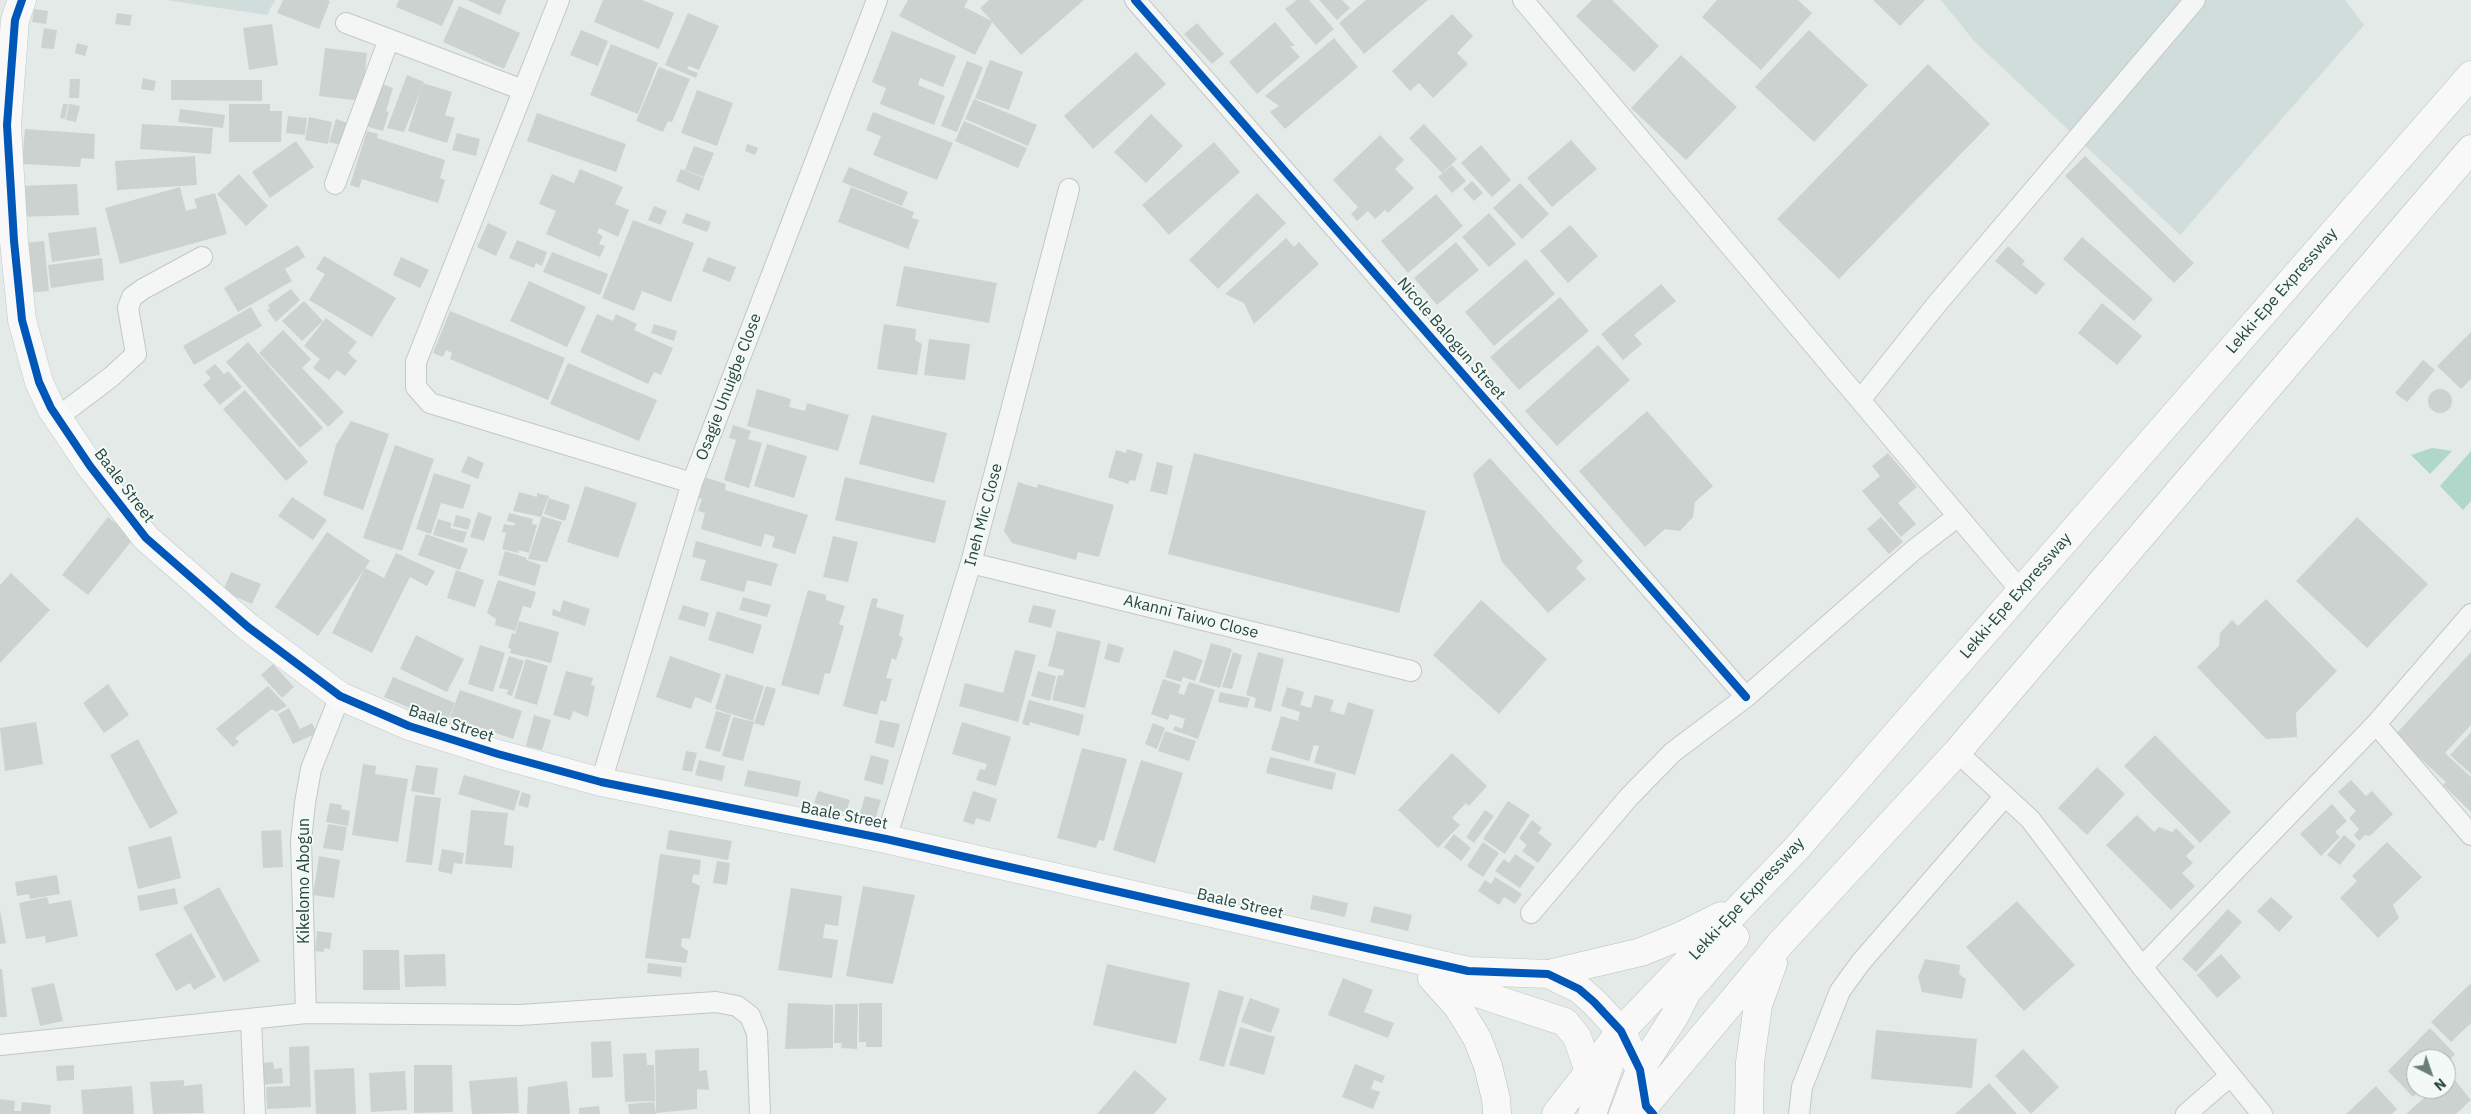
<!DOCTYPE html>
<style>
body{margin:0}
#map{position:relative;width:2471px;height:1114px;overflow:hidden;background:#e4eae8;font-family:"IBM Plex Sans",sans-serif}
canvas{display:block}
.north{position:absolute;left:2406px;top:1049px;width:50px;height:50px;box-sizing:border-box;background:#f2f9f7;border:1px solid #a1b1ad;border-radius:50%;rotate:139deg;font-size:14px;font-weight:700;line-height:20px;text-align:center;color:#28463e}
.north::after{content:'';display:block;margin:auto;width:18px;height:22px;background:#6a7f7a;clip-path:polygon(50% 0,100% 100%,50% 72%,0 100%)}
</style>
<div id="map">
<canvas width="2471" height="1114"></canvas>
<div class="north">N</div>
</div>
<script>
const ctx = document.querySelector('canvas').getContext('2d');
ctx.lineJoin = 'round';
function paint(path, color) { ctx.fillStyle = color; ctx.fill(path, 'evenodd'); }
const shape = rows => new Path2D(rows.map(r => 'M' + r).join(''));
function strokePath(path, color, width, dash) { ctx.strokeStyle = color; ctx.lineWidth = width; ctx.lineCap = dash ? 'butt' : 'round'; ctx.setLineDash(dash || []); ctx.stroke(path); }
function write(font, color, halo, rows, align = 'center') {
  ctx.font = font + ' "IBM Plex Sans",sans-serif'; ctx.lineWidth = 4; ctx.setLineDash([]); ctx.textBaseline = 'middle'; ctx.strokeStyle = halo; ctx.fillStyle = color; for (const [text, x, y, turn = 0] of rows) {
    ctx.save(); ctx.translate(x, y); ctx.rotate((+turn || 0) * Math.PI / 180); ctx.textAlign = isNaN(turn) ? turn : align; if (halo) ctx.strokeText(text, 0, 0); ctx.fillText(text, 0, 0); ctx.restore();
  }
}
const built = shape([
 [166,0,275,0,267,15],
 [1941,0,2345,0,2364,25,2180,235,1974,41]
]);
const water = shape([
 [2432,448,2452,451,2430,474,2411,455],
 [2471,451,2471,501,2463,510,2440,486]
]);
const building = shape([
 [283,0,327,0,330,1,319,29,277,13],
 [399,0,454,0,442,26,396,7],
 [467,0,506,0,500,15],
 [603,0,642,0,674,13,659,49,594,22],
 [908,0,968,0,964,7,992,21,980,8,989,0,1084,0,1021,55,992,22,975,55,899,16],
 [1297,0,1309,0,1334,29,1316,45,1285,9],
 [1319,0,1342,0,1350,8,1337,20],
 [1366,0,1428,0,1364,54,1339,23],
 [1592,0,1612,0,1659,46,1634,72,1576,16],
 [1717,0,1798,0,1812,13,1761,70,1702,17],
 [1873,0,1925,0,1900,26],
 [459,6,520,33,504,69,443,42],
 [34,9,48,11,46,24,32,22],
 [117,13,132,15,130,26,115,24],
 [688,13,719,26,699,70,689,66,687,69,698,73,696,78,665,65],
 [1452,14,1473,36,1457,53,1468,64,1433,98,1419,83,1410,91,1392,71],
 [1275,22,1295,46,1290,46,1300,57,1257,94,1229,62],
 [1197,23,1224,54,1212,64,1184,34],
 [272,24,278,65,249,70,243,28],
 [44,28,57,30,54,49,41,48],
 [581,30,608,41,598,66,570,55],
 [1809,30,1868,85,1814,142,1755,87],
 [892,31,956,56,943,87,920,78,918,85,945,96,934,125,880,104,886,88,872,82],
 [1334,38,1358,67,1285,129,1270,112,1279,106,1265,96],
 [77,43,88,46,85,56,75,53],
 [611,44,658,63,638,114,590,95],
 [325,48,367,53,362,101,319,96],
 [1136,52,1166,84,1093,149,1064,116],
 [1681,55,1737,107,1686,160,1631,108],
 [990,60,1023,72,1009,110,975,98],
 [967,61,983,67,957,132,941,126],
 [1928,64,1990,124,1839,279,1777,219],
 [659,67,690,79,672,122,668,121,663,132,636,121],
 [407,75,424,82,404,132,387,128],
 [143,78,156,81,154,91,141,89],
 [70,79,80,79,79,98,69,98],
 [171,80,262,80,262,101,171,100],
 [377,82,393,88,386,111,389,112,383,131,362,125],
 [423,83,452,92,445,115,455,118,447,143,408,131],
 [697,90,733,103,717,146,681,133],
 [974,99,1037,125,1028,146,965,119],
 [63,104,68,104,65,119,60,118],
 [69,104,80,106,76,122,66,120],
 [229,104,270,104,270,111,282,111,281,142,229,142],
 [180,109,225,115,223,128,178,122],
 [873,112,953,143,937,180,873,155,881,136,866,130],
 [537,113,626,144,616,172,527,141],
 [1151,114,1183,146,1146,183,1114,152],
 [288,116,307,118,305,135,286,133],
 [309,117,332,122,328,144,305,140],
 [336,119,351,124,345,146,329,142],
 [964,121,1027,148,1018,168,955,141],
 [142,124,213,128,211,154,140,149],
 [1424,124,1457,159,1442,173,1409,138],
 [25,129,95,134,94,159,81,158,80,167,22,164],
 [367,131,378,134,377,138,445,160,440,178,445,180,438,203,362,179,359,188,350,185],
 [457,133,480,139,476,156,452,150],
 [1380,135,1404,160,1395,169,1414,188,1388,213,1385,210,1375,219,1368,211,1357,221,1351,214,1358,207,1333,180],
 [1571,140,1597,169,1552,207,1527,178],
 [296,141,314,167,270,198,252,172],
 [1214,142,1240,172,1169,235,1142,205],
 [747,144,758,148,755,155,745,151],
 [1481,145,1511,180,1492,197,1461,163],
 [694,146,714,153,704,177,685,170],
 [195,156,197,185,117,190,115,161],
 [2085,156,2194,263,2174,283,2065,176],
 [1452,165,1466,181,1452,193,1438,177],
 [849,167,908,192,902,206,842,182],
 [580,169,623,187,615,204,629,210,618,237,599,228,597,233,603,236,599,244,605,246,600,257,546,234,556,211,539,204,552,174,574,183],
 [681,169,704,178,699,191,676,181],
 [239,174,268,206,246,226,217,194],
 [1472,181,1483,193,1474,201,1463,189],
 [1520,183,1549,214,1522,239,1493,208],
 [77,184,79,215,18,217,17,186],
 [180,187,186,211,197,208,194,199,215,193,227,234,120,264,105,208],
 [851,187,914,212,912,218,919,220,908,249,838,222],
 [1257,193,1286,223,1218,289,1189,260],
 [1436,194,1463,226,1408,273,1381,241],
 [654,206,667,211,661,225,648,220],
 [686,213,711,222,707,232,682,223],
 [1489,213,1516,244,1489,267,1462,237],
 [633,220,694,243,671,302,642,291,634,311,602,298],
 [488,223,507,232,496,256,477,247],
 [1570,225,1598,256,1568,283,1540,251],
 [96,227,100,255,52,262,48,233],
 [2082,237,2153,299,2134,321,2063,259],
 [1286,238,1294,247,1299,242,1319,264,1254,324,1244,303,1225,294],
 [517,240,547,252,542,266,536,263,534,268,509,258],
 [44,241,49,291,27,293,23,243],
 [1456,242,1479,270,1437,305,1414,278],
 [298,245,305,257,285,269,292,281,238,312,224,288],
 [2008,246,2025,261,2022,264,2045,284,2036,295,1995,261],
 [552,252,608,274,600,295,543,272],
 [324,256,396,298,372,337,309,300,325,274,316,269],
 [401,257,429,270,420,288,393,275],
 [708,257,736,267,730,282,702,271],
 [102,258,104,280,51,288,48,265],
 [1526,259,1555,294,1494,346,1465,312],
 [904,266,997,283,989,323,896,306],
 [529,281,586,307,567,347,510,321],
 [1661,284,1676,301,1634,335,1642,344,1623,360,1601,334],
 [291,289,300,300,276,322,267,310,270,308,268,305],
 [1560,297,1589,331,1519,390,1490,357],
 [304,301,323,321,302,341,282,321],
 [2102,303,2142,336,2117,365,2078,333],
 [251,307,262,326,194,365,183,346],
 [450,311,565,358,548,400,450,359,452,353,446,350,443,357,433,353],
 [597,314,613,321,616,314,637,324,634,330,673,348,661,375,654,372,648,384,580,352],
 [326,318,357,342,348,353,357,361,345,376,337,370,329,380,313,368,320,359,304,346],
 [654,324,677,331,674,341,651,333],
 [884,324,916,329,915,340,922,344,917,375,877,369],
 [283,330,311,359,302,368,344,412,328,427,259,353],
 [2471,332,2471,379,2461,389,2437,366],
 [929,339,970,344,965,380,924,375],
 [248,342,323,428,300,448,226,362],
 [1598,345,1630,380,1557,446,1525,411],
 [2423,360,2435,370,2407,402,2395,393],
 [568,363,657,400,639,441,550,404],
 [215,364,224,374,228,371,242,387,220,405,203,385,211,378,205,372],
 [757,389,791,399,789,407,805,411,807,403,849,415,838,451,747,426],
 '2428 401a12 12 0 1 1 24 0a12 12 0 1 1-24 0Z',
 [245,390,308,462,286,481,223,409],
 [1647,411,1713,486,1695,502,1693,517,1680,531,1665,529,1645,547,1579,471],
 [872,415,947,433,934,483,859,464],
 [351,421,389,434,363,510,323,495,336,445],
 [733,425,751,431,748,439,762,443,749,488,724,480,736,440,729,438],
 [767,444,807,456,794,498,754,486],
 [395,445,434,459,402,551,363,538],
 [1127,449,1143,454,1135,481,1130,480,1128,484,1108,477,1116,450,1126,453],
 [1194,453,1426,511,1399,613,1168,554],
 [1888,453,1917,487,1898,503,1916,524,1901,537,1862,491,1880,476,1872,466],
 [468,456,484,463,478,479,461,472],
 [1490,458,1583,561,1576,568,1586,579,1548,613,1502,562,1473,474],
 [1157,462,1173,466,1167,495,1150,491],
 [434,473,471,485,463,509,441,503,431,534,416,529],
 [701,476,726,484,725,490,808,515,795,554,772,547,775,537,765,534,761,547,701,529,705,513,698,511,702,499,695,497],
 [845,477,946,501,935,543,835,520],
 [1018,482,1037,488,1038,484,1114,505,1099,557,1078,552,1076,560,1012,543,1004,531],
 [585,486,637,503,618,558,567,542],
 [519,492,537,497,537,493,549,496,541,517,513,511],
 [292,497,327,520,313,540,278,516],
 [549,498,570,505,565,521,544,514],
 [478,512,492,517,484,541,470,537],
 [509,513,533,519,532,524,537,525,529,553,519,550,518,553,502,549,506,533,502,532,504,524,514,526,515,523,507,521],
 [456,515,471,519,468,530,453,526],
 [542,516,562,522,547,562,528,559],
 [108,517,134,538,88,595,62,575],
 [1881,517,1903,542,1889,554,1867,529],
 [2357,517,2428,584,2367,648,2296,581],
 [438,519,452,523,450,528,467,532,463,543,433,535],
 [327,532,370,561,318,636,275,607],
 [426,534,468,549,460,570,418,555],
 [833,536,858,542,848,582,823,577],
 [696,541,778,564,771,586,747,580,744,592,700,580,706,560,692,557],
 [505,551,527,558,526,560,541,565,535,586,498,575],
 [396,553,435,571,427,586,410,577,372,653,332,633,365,568,384,578],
 [456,570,484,580,475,607,447,598],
 [231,572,261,584,252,604,223,591],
 [11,573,50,610,0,663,0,585],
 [498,580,536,592,531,608,523,606,515,631,495,625,496,619,487,613],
 [808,590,826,595,826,600,845,606,839,624,844,626,830,674,825,673,819,695,781,685],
 [743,597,771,605,767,617,739,610],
 [872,598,878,599,876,607,904,615,899,635,903,638,896,660,892,658,886,678,892,679,886,702,881,700,877,715,843,706],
 [2266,599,2337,671,2296,713,2297,737,2266,739,2197,667,2219,646,2220,633,2232,620,2238,626],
 [563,600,590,609,585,626,552,615,553,609,560,612],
 [1481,600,1547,659,1499,714,1433,655],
 [683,605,709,613,705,627,678,619],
 [1033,605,1056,610,1051,628,1028,622],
 [717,611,762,625,753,654,708,640],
 [519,621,559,632,551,663,510,653,511,649,508,648,512,633,515,634],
 [1057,631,1101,641,1085,708,1052,700,1058,675,1063,676,1064,670,1048,666],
 [416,635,464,659,447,692,400,669],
 [1108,643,1124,648,1119,663,1104,659],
 [1211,643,1232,649,1220,688,1199,682],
 [480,645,505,653,493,692,468,684],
 [1015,650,1036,655,1018,722,959,706,965,683,1003,693],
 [1174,650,1203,660,1195,681,1183,677,1181,682,1165,677],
 [1233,652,1242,655,1232,689,1222,687],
 [1258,652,1284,659,1271,712,1254,707,1256,698,1246,695],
 [2471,652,2471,725,2445,753,2471,777,2471,812,2443,785,2446,782,2395,735],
 [509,656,524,661,512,696,506,694,509,690,499,688],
 [670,656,721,674,711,703,695,697,691,709,656,697],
 [526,659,548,666,537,705,514,698],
 [273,664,294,687,282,698,261,675],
 [566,671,593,678,591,685,595,686,588,717,573,711,570,720,553,715],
 [1038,671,1056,676,1050,701,1031,696],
 [726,674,764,686,753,721,715,709],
 [393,677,455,703,448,719,419,706,417,711,384,697],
 [1163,679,1181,685,1178,693,1184,695,1189,682,1215,690,1198,739,1173,730,1175,726,1182,729,1185,719,1170,714,1168,720,1151,714],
 [108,684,129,715,104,733,83,703],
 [268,686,287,706,276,712,272,709,235,738,239,742,233,747,216,729],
 [766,686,776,689,764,726,754,723],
 [1287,687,1304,692,1300,705,1311,708,1315,695,1334,700,1330,711,1344,715,1348,702,1374,710,1355,775,1314,763,1319,746,1314,745,1309,761,1271,750,1281,716,1298,721,1300,712,1281,706],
 [460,690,522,711,513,739,450,717],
 [1220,692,1250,698,1247,708,1218,702],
 [1029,700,1084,715,1079,736,1030,722,1029,726,1022,724],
 [289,708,300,729,312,723,317,733,293,744,278,714],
 [716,711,731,715,720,752,705,748],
 [534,715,551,720,542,750,526,746],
 [733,717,754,722,743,761,722,756],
 [880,720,900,724,894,748,875,743],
 [36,722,43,764,5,771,0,728],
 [962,722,1011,737,996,786,976,780,980,769,985,770,987,764,952,754],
 [1153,723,1165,728,1157,749,1145,744],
 [1165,731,1196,741,1189,761,1158,751],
 [2471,732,2471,774,2450,755],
 [2155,735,2231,812,2200,843,2124,766],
 [138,739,178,813,150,829,110,755],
 [1082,748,1127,759,1104,841,1099,840,1096,848,1057,838],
 [686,751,697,753,692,772,682,770],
 [1452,753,1487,786,1469,806,1466,803,1452,818,1460,825,1438,848,1398,810],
 [871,755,889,760,883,785,864,780],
 [1270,757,1336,773,1332,790,1266,773],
 [699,760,725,766,722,781,695,775],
 [1141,760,1183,773,1155,863,1113,850],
 [363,764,376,766,375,774,408,779,398,842,352,835],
 [416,765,438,768,434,795,411,791],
 [2097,767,2125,794,2087,835,2058,808],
 [748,770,801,781,798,797,744,786],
 [464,775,520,791,514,811,458,794],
 [2351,780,2366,796,2372,791,2393,814,2370,836,2365,835,2359,841,2354,835,2359,829,2349,818,2356,811,2338,792],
 [818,791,850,800,846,812,814,803],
 [973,791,997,799,990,822,976,818,974,825,963,821],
 [522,792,531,795,528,808,518,805],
 [415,795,441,798,432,865,406,862],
 [865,796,881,800,875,820,859,816],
 [1508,801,1530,815,1505,854,1483,839],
 [330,803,342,805,341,809,350,811,348,826,326,822],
 [2332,804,2347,821,2335,832,2340,837,2321,856,2300,834],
 [471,810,508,813,504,845,514,846,512,868,465,864],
 [1485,810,1494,816,1474,843,1466,837],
 [2137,815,2154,832,2159,827,2172,832,2176,828,2195,847,2186,856,2193,863,2182,873,2195,886,2171,910,2106,845],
 [1532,820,1542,828,1538,833,1552,844,1538,863,1522,851,1527,845,1519,838],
 [328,824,347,827,343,851,323,848],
 [281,830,283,867,263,868,261,831],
 [669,830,732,841,728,860,666,849],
 [1454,834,1471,848,1461,861,1444,847],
 [2344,835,2356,845,2340,865,2327,855],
 [171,836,181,878,138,889,128,847],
 [1483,842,1499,853,1483,877,1467,866],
 [2387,842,2422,877,2393,905,2399,918,2378,938,2340,898,2357,881,2352,876],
 [442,849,464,853,462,864,454,863,452,874,438,871],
 [660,854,701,860,699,875,693,874,692,882,700,886,690,939,682,938,681,946,688,951,686,963,645,958],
 [1515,854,1535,867,1520,888,1495,871,1504,859,1509,863],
 [319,856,340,860,334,898,313,895],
 [717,861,730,863,727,885,713,883],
 [57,875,60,894,30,899,29,894,17,896,15,882],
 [1495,877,1522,894,1515,904,1504,897,1499,905,1478,891,1485,880,1491,884],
 [863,886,915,895,893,984,846,976],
 [219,887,260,961,224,982,183,907],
 [175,888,178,904,140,911,137,896],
 [791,888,842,896,838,926,825,924,823,938,838,940,832,978,778,970],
 [1313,895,1348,903,1345,917,1310,909],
 [47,897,49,904,71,900,78,936,46,943,45,936,26,939,19,903],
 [2271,897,2293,917,2279,932,2257,911],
 [2017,901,2075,965,2024,1011,1966,947],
 [1374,906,1412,915,1408,931,1370,922],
 [2228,909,2242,922,2196,972,2182,959],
 [0,910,6,943,0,944],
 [317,931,332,933,330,949,324,948,324,952,315,951],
 [191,933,216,977,194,990,190,983,176,991,155,954],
 [363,950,399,950,400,990,363,990],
 [445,954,446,986,405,987,404,955],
 [2221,954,2241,977,2217,998,2197,975],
 [1925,959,1960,965,1959,974,1966,979,1962,999,1922,992,1918,977],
 [648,963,682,967,681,977,647,973],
 [1107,964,1190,983,1176,1044,1093,1025],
 [0,969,2,969,7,1017,0,1017],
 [1343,978,1373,990,1364,1012,1394,1023,1388,1038,1328,1015],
 [54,983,63,1021,40,1026,31,988],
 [2471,983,2471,1023,2451,1042,2431,1022],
 [1219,990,1244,997,1224,1067,1199,1060],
 [1250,998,1280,1009,1271,1033,1241,1022],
 [788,1003,833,1005,833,1048,785,1049],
 [859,1003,882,1003,882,1047,866,1047,866,1042,859,1042],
 [835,1004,858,1004,857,1049,841,1048,842,1043,834,1043],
 [1240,1027,1275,1037,1264,1075,1229,1065],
 [2430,1028,2455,1054,2446,1063,2446,1059,2416,1059,2416,1089,2421,1089,2413,1097,2388,1071],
 [1876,1030,1977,1039,1972,1088,1871,1079],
 [611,1041,613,1077,592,1078,591,1042],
 [309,1046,311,1107,267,1109,266,1087,290,1086,289,1047],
 [699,1048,699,1071,707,1070,709,1090,697,1089,697,1109,656,1113,655,1050],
 [2023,1049,2059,1087,2031,1114,1995,1076],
 [646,1053,647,1065,654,1065,655,1101,625,1102,623,1054],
 [273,1062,274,1069,282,1068,283,1083,261,1085,260,1063],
 [1355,1064,1385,1076,1382,1083,1374,1080,1371,1089,1380,1092,1373,1109,1342,1097],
 [74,1065,74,1080,57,1081,56,1066],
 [414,1065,452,1065,453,1112,414,1113],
 [354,1068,356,1114,316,1114,314,1070],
 [1135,1070,1167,1099,1154,1114,1097,1114],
 [405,1071,407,1110,371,1112,369,1073],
 [2450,1074,2471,1100,2456,1114,2406,1114,2434,1089,2446,1089,2446,1078],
 [517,1077,519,1113,472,1114,469,1081],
 [184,1080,184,1086,202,1084,204,1113,153,1114,150,1082],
 [567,1081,570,1114,527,1114,528,1087],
 [1989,1083,2017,1114,1955,1114],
 [132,1086,134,1114,83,1114,81,1090],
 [2376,1086,2397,1109,2392,1114,2346,1114],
 [0,1099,15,1101,14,1111,21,1111,22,1102,51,1105,50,1114,0,1114],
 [654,1102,656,1114,629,1114,628,1104],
 [599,1106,600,1114,579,1114,579,1108]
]);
const street = shape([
 [559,0,416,362,416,387,430,403,692,483],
 [1135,0,1746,697],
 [1523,0,2021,591],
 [346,23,523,90],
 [335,184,389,39],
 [1861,399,1936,305,2195,0],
 [58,417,111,377,136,354,128,308,132,297,143,289,202,257],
 [971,563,1411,671],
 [2376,724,2471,835],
 [1957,752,2030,819,2142,967,2262,1114],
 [601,782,692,483,877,0],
 [886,839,971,563,1069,189],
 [1531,913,1628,798,1673,752,1746,697,1914,550,1958,516],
 [2142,967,2376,724,2471,614],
 [306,1013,301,841,305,803,311,769,340,696],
 [251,1020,255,1114],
 [0,1045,306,1013,520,1015,716,1002,737,1006,750,1016,757,1033,760,1114],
 [1799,1114,1802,1087,1840,991,1861,962,2005,796],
 [2186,1114,2230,1076]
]);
const secondary = shape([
 [22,0,15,20,7,125,14,241,22,320,39,382,51,408,90,466,146,538,248,627,340,696,409,726,498,754,601,782,886,839,1468,971,1548,974,1579,989,1594,1002,1621,1031,1640,1070,1643,1092],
 [1434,979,1565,1022,1577,1037,1596,1091]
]);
const highway = shape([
 [1548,974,1641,952,1681,936,1721,916],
 [1432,978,1458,1007,1477,1038,1488,1066,1496,1099,1497,1114],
 [1556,1114,1621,1031,1796,849,2471,75],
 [1592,1114,1615,1049],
 [1623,1114,1640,1070,1674,1017,1687,992,1735,937],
 [1638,1114,1780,944,1957,752,2471,149],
 [1749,1114,1750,1062,1758,1005,1773,963]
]);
const cycleway = shape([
 [22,0,15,20,7,125,14,241,22,320,39,382,51,408,90,466,146,538,248,627,340,696,409,726,498,754,601,782,886,839,1468,971,1548,974,1579,989,1594,1002,1621,1031,1640,1070,1646,1106,1653,1114],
 [1135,0,1746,697]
]);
const streetNames = [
 ["Lekki-Epe Expressway",2282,291,-49],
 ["Nicole Balogun Street",1451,339,49],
 ["Osagie Unuigbe Close",729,387,-69],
 ["Baale Street",124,486,53],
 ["Ineh Mic Close",984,515,-75],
 ["Lekki-Epe Expressway",2016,596,-49],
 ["Akanni Taiwo Close",1191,617,14],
 ["Baale Street",451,724,18],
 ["Baale Street",844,816,11],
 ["Kikelomo Abogun",304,881,-90],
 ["Lekki-Epe Expressway",1747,899,-47],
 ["Baale Street",1240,904,13]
];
paint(built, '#d1ddda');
paint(water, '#b0d7c9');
paint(building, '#ccd2d0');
strokePath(street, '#c2c8c6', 22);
strokePath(secondary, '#c2c8c6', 29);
strokePath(highway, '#b6bfbc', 29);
strokePath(street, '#f3f6f5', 20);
strokePath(secondary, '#f7f8f7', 28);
strokePath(highway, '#f7f8f7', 28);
strokePath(cycleway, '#0057b8', 8);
write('16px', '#28463e', '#f2f9f7', streetNames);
</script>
